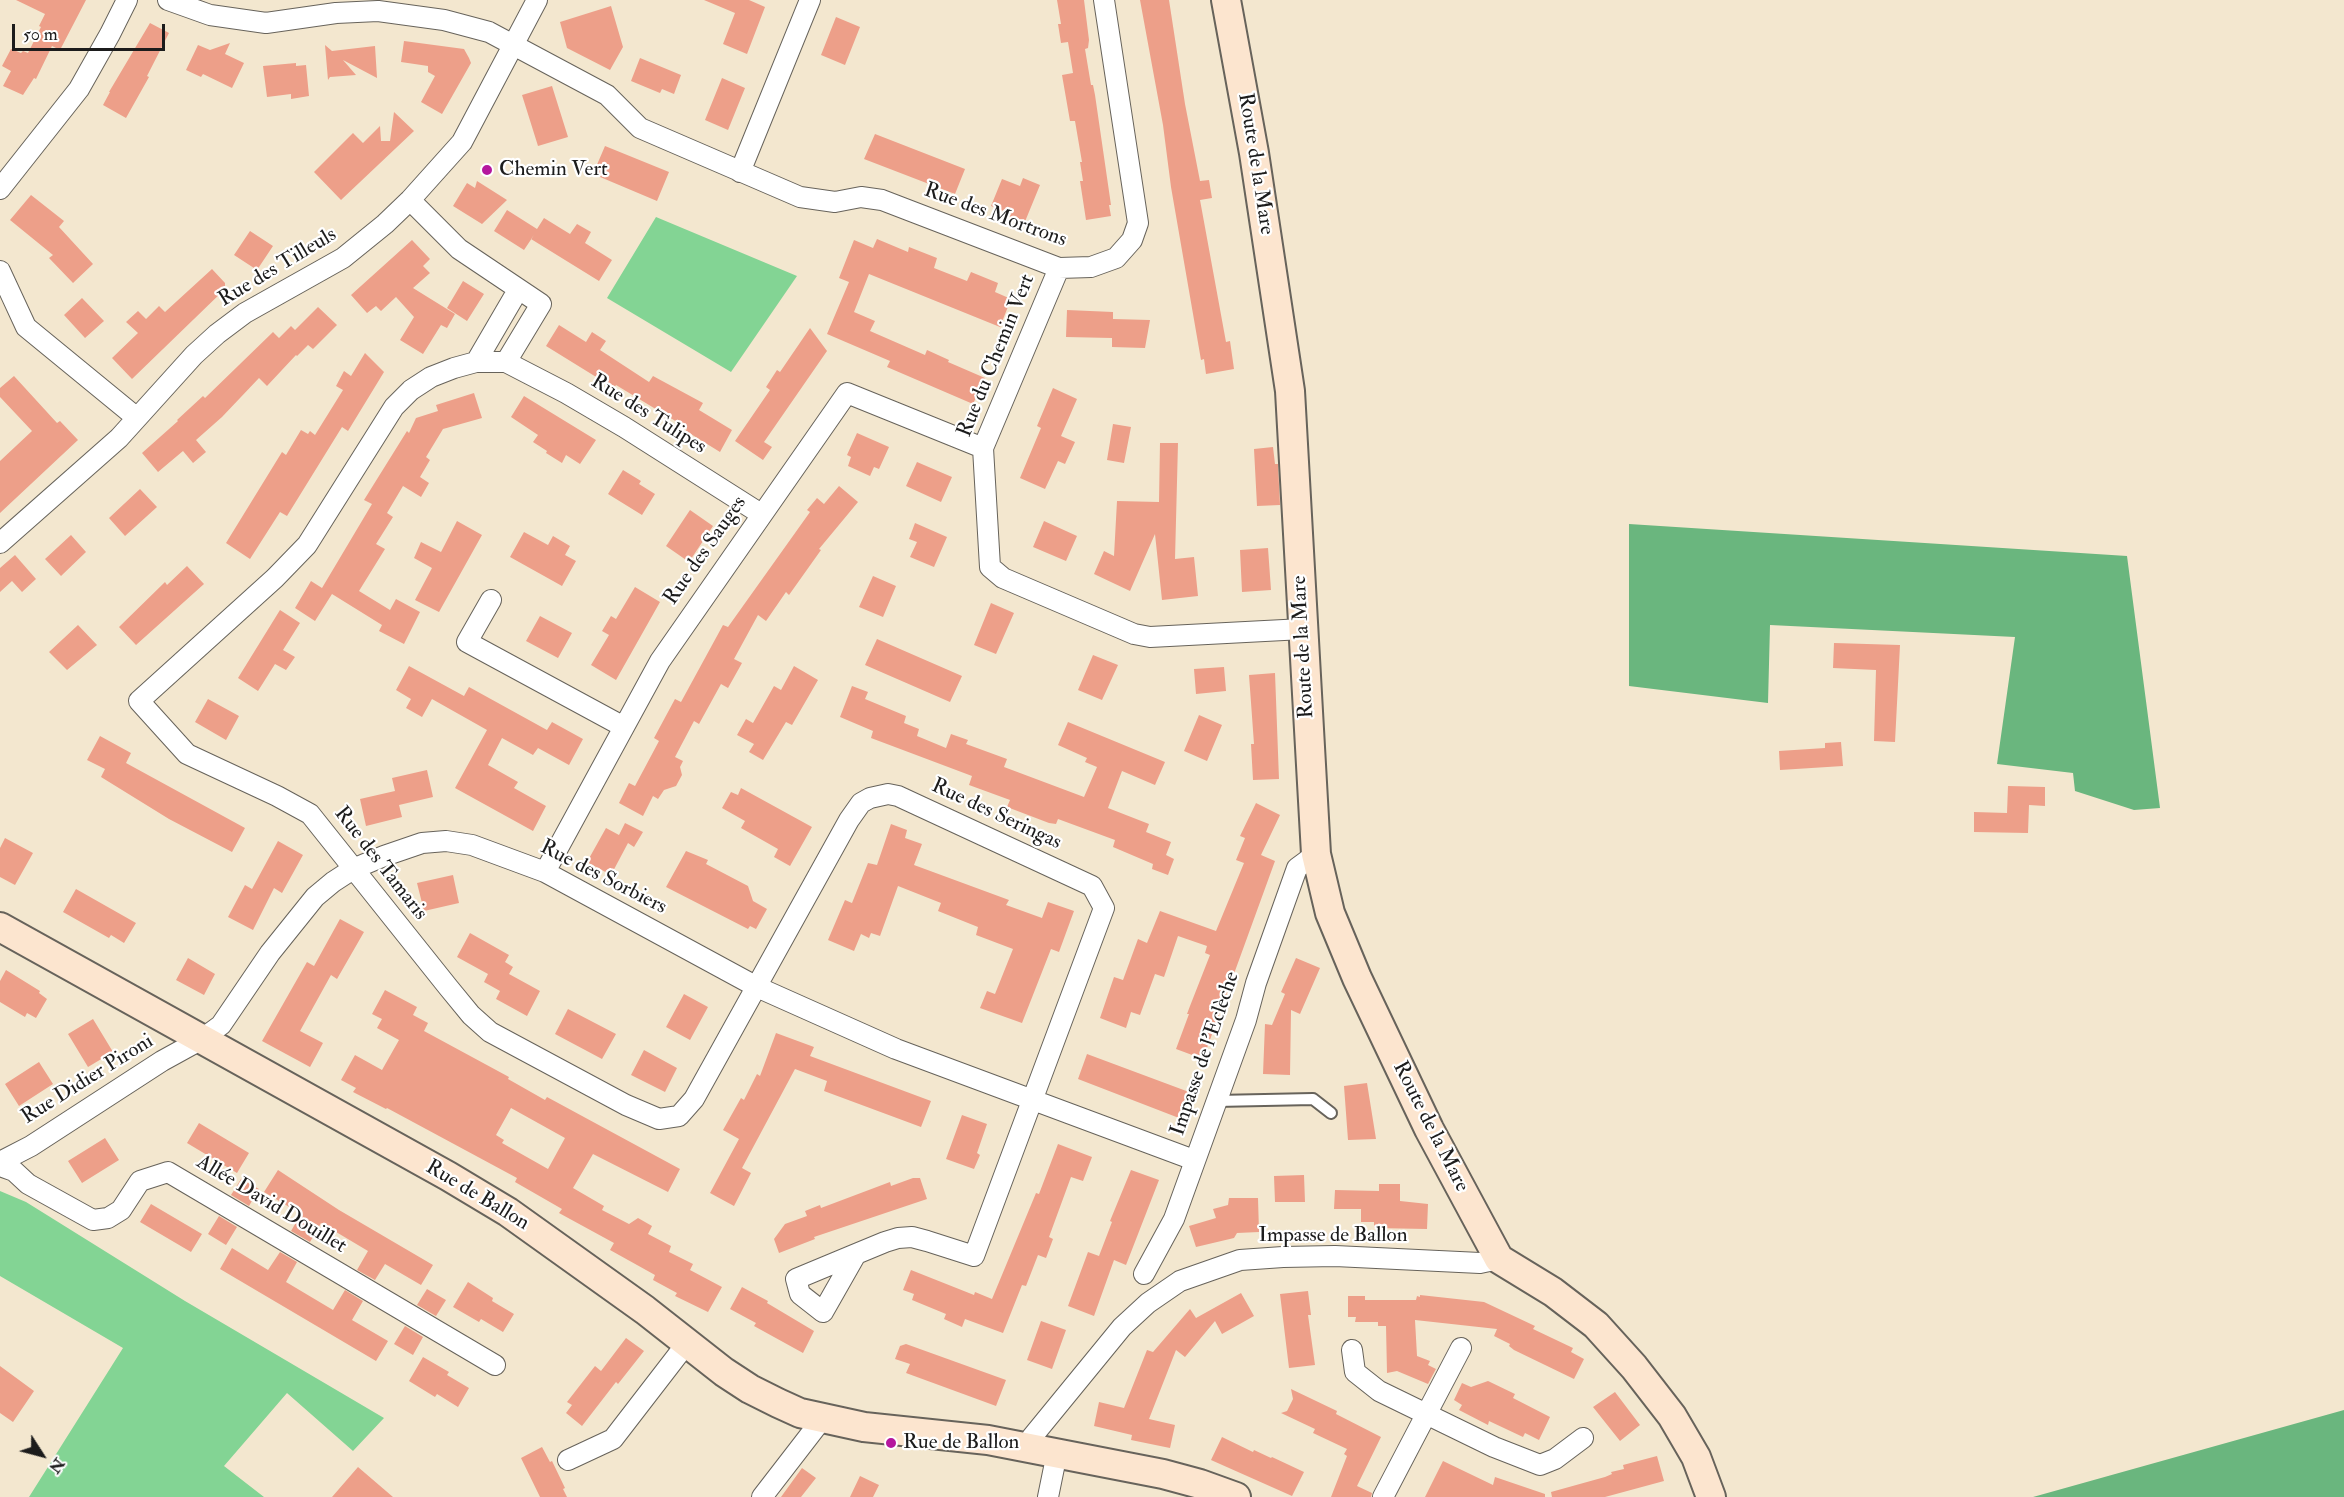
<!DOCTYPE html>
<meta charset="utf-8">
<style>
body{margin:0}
#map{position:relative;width:2344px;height:1497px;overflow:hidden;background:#f3e7cf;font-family:"IM FELL Double Pica",serif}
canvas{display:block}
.north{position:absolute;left:12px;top:1425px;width:60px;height:60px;-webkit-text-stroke:4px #fff;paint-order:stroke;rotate:126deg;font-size:16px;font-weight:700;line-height:24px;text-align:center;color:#1c1c1c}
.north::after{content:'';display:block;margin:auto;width:21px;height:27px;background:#1c1c1c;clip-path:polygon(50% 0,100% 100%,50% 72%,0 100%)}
.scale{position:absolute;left:12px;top:24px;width:153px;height:27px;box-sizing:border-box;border:3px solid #1c1c1c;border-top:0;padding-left:8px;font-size:18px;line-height:21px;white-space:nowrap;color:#1c1c1c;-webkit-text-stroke:4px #fff;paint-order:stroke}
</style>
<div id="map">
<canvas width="2344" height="1497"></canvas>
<div class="north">N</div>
<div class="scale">50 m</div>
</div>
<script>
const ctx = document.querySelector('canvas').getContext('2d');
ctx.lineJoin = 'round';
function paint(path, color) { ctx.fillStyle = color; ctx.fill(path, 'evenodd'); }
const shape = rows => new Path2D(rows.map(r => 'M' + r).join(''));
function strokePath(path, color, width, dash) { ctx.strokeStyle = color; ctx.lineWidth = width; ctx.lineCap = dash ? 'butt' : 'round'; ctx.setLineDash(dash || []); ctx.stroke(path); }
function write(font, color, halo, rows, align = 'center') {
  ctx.font = font + ' "IM FELL Double Pica",serif'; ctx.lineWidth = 4.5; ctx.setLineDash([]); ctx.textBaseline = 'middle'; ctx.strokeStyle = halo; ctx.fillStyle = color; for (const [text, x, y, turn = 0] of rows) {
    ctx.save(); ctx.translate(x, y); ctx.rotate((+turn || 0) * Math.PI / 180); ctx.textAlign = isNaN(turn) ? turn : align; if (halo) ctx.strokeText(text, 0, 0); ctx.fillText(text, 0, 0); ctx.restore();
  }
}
const green = shape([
 [656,217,797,276,731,372,607,298],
 [0,1191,26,1202,185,1301,384,1418,353,1451,287,1393,224,1466,264,1497,29,1497,123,1348,0,1276]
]);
const forest = shape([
 [1629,524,2127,556,2160,808,2134,810,2075,791,2073,773,1997,764,2015,637,1770,625,1768,703,1629,686],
 [2344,1410,2344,1497,2033,1497]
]);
const building = shape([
 [16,0,86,0,60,50,52,46,36,79,34,78,23,95,3,86,11,71,2,66,11,49,21,53,23,51,28,53,41,27,39,26,45,14],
 [704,0,749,0,765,7,747,54,723,44,735,13],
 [1057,0,1084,0,1089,40,1088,48,1085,49,1091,85,1093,85,1095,95,1111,205,1109,205,1111,216,1086,220,1080,181,1083,181,1080,162,1082,162,1075,121,1070,121,1062,75,1073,73,1068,42,1061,43,1058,24,1061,24],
 [1140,0,1169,0,1185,104,1200,181,1209,180,1212,198,1200,200,1226,342,1230,341,1234,369,1206,374,1204,359,1201,360,1171,187,1163,125],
 [611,6,623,47,610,70,567,48,560,22],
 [836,17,860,27,845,65,821,55],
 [150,23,169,33,147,76,149,77,126,118,103,105,110,92,109,92],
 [404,41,464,49,469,58,471,63,442,114,421,102,435,76,428,72,428,66,401,62],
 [230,43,225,54,244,63,232,88,203,74,201,77,186,70,198,45,210,50],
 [325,45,332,51,375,46,377,78,343,60,356,75,330,77,328,80],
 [640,58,681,75,674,94,662,89,660,93,631,81],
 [296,63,296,66,306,65,309,96,291,99,291,94,267,97,263,66],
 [722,78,745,88,728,130,705,120],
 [552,86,568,137,538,146,522,95],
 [394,112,414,131,341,200,314,172,353,133,363,143,380,126,381,141,390,141],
 [875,134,965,169,955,194,864,159],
 [605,146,669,172,657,201,593,174],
 [1023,178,1040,185,1024,224,1009,218,1011,214,991,206,1002,179,1020,186],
 [477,181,507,200,482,224,453,206,467,183,475,188],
 [31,195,64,221,59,227,93,264,73,283,49,258,53,255,10,220],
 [507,210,537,229,544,218,570,234,577,224,591,232,585,243,612,260,599,281,531,239,534,235,524,250,494,231],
 [250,231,273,246,257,270,234,255],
 [877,239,908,252,909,247,937,258,934,268,967,281,971,272,998,283,995,292,1011,299,1000,327,869,274,854,312,875,321,870,331,925,355,927,350,949,360,948,362,985,378,973,404,887,367,890,361,827,334,849,282,839,278,854,240,873,248],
 [412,240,430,259,423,266,430,273,413,288,455,314,447,328,441,325,423,354,400,340,414,317,396,297,381,311,376,306,367,313,351,295],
 [212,269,225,283,225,289,132,379,112,358,138,333,126,322,138,311,146,319,159,306,165,312],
 [463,281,484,294,467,321,447,308],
 [82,298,104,321,85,338,64,315],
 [318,307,337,325,313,349,308,345,297,356,296,355,267,386,259,378,222,417,196,440,206,452,193,463,183,451,158,472,142,453,178,421,177,420,203,396,205,398,273,332,279,338,291,326,295,330],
 [1067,310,1113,312,1113,319,1150,320,1145,348,1112,347,1112,338,1066,337],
 [559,325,586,342,592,332,606,341,600,350,649,382,653,376,703,403,699,410,732,430,720,452,686,431,687,428,616,385,614,388,546,346],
 [810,328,827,351,764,442,772,447,763,460,735,441,770,390,766,387,777,370,780,372],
 [365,353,384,372,348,431,342,427,287,516,280,512,250,559,226,543,282,452,286,455,301,430,308,434,310,431,315,435,343,390,336,386,344,371,351,376],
 [14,376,57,423,60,421,78,440,0,513,0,461,32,431,0,397,0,388],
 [1053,388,1077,399,1061,436,1075,442,1065,464,1058,461,1045,489,1020,478,1041,428,1037,426],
 [474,393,482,418,443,429,426,457,430,460,420,477,429,483,421,497,403,486,387,513,393,517,376,544,385,549,359,591,390,610,396,599,420,612,404,644,379,631,382,625,332,594,315,621,295,608,311,581,322,588,372,504,364,500,407,431,409,433,416,418,438,411,436,405],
 [524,396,596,440,580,464,566,455,562,463,546,453,547,451,533,442,538,435,511,417],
 [1113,424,1131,427,1124,463,1107,460],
 [857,433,889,447,879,469,874,467,870,476,848,466,851,457,847,455],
 [1160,443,1178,443,1175,559,1194,557,1198,596,1162,600,1155,534,1130,591,1094,574,1104,551,1114,556,1117,501,1159,502],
 [1273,447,1275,464,1278,464,1280,505,1257,506,1254,449],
 [917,462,952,477,941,502,906,486],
 [623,470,641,481,639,484,655,494,642,515,608,494],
 [839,486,858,502,819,549,821,550,789,595,786,592,766,621,758,615,734,659,742,663,728,688,721,684,699,724,694,721,675,757,683,761,680,767,682,775,676,786,664,790,658,799,653,796,643,816,619,803,629,783,635,786,659,741,654,738,675,699,681,702,723,625,728,627,810,512,807,510,817,498,824,504],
 [140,489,157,507,125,536,109,518],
 [690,510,713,526,689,562,666,546],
 [457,521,482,535,439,612,415,600,432,568,414,558,421,542,441,552],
 [1044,521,1077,536,1066,561,1033,547],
 [915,523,947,537,934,567,910,557,917,542,909,539],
 [524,532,548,545,553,536,570,546,565,555,576,561,562,586,510,557],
 [71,535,86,552,61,576,45,559],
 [1268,548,1271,590,1242,592,1240,550],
 [15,555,36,579,22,592,12,581,0,592,0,568],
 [187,566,204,584,136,645,119,627,165,582,167,585],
 [873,576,896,586,883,617,859,607],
 [635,587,660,602,616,680,591,665,609,635,602,631,611,616,616,619],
 [991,603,1014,613,996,654,974,645],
 [280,610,300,623,283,650,295,657,286,670,275,664,258,691,238,678],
 [540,616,572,633,558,658,526,641],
 [78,625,97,645,67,670,49,652],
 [877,639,962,676,950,702,865,665],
 [1834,643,1900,645,1895,742,1874,741,1876,670,1833,668],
 [1093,655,1118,665,1102,700,1078,690],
 [409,666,464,696,469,687,547,730,552,722,583,739,569,765,538,748,533,755,502,738,488,765,518,782,514,788,546,806,533,831,455,788,487,730,432,699,422,717,406,708,411,699,396,690],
 [794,666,818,680,792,725,786,722,763,760,749,752,754,744,737,735,746,719,753,723,774,686,781,690],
 [1224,667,1226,691,1196,694,1194,669],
 [1275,673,1279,779,1253,780,1251,744,1254,744,1249,675],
 [852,686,868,692,865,699,906,716,904,723,919,729,917,736,946,748,951,734,968,740,966,744,1007,759,1004,767,1084,797,1097,767,1085,762,1087,758,1058,745,1068,722,1165,762,1155,785,1122,771,1108,808,1149,824,1146,832,1171,842,1166,855,1174,859,1168,875,1152,869,1153,864,1113,847,1115,840,1058,819,1056,824,1049,823,1007,807,1010,800,969,785,972,776,871,738,873,731,840,717],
 [208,699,239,716,226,740,195,722],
 [1199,715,1222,725,1207,761,1184,751],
 [100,736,131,753,126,763,245,828,232,852,169,819,101,777,105,769,87,760],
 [1841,742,1843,766,1780,770,1779,751,1825,748,1825,743],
 [427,770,433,797,399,805,402,817,366,826,360,799,395,791,392,778],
 [2008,786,2045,787,2045,806,2029,805,2028,833,1974,832,1974,812,2007,813],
 [741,788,812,827,790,866,774,857,778,849,741,828,745,821,722,808,731,792,738,795],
 [1256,803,1280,815,1261,855,1275,861,1203,1059,1176,1049,1189,1014,1187,1014,1190,1006,1210,955,1205,953,1207,946,1178,936,1164,977,1155,974,1140,1015,1131,1012,1126,1028,1100,1018,1114,977,1123,980,1138,939,1147,943,1160,911,1216,931,1244,863,1236,860,1245,838,1240,836],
 [625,823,643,832,634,847,628,843,611,875,587,862,606,828,619,835],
 [891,824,907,830,905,838,922,844,914,865,1009,900,1006,905,1042,918,1048,902,1074,911,1059,952,1051,949,1022,1023,980,1008,987,991,995,994,1013,949,976,935,978,927,938,911,941,903,898,886,880,936,871,933,869,938,861,934,854,951,828,940,845,900,852,903,868,863,877,865],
 [5,838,33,853,15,885,0,877,0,848],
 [278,841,303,855,282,893,274,888,253,930,228,917,245,885,252,889],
 [686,851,708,860,706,864,748,886,753,901,767,909,756,929,750,926,748,929,666,887],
 [453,875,459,903,424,911,417,883],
 [76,889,136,923,124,943,111,935,109,938,63,912],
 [340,919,364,932,337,979,331,975,300,1031,323,1043,310,1067,262,1041,307,962,314,966],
 [470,933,509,955,505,962,513,967,509,974,540,991,527,1016,496,999,500,991,484,982,488,974,457,957],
 [188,958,215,974,204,995,176,980],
 [1296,958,1320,968,1300,1014,1291,1010,1290,1075,1263,1074,1265,1024,1272,1025,1285,994,1281,992],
 [6,970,40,991,39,993,47,999,36,1018,27,1013,25,1017,0,1002,0,981],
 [385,990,417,1007,413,1015,428,1023,424,1031,509,1077,508,1079,545,1100,547,1097,680,1169,668,1192,593,1154,573,1188,604,1206,602,1210,629,1224,638,1218,652,1226,648,1234,671,1246,669,1252,693,1264,690,1270,722,1287,708,1312,675,1296,677,1293,653,1280,655,1275,610,1250,614,1243,559,1213,562,1209,515,1182,517,1178,387,1108,386,1109,353,1092,356,1088,341,1080,355,1055,382,1070,399,1040,377,1028,382,1019,372,1014],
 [511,1108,565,1138,548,1169,502,1143,504,1140,496,1135],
 [684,994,708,1007,690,1040,666,1027],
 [568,1009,616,1034,602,1059,555,1034],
 [93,1019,113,1052,88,1067,68,1034],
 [776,1033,814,1047,810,1056,931,1101,921,1127,824,1091,827,1081,795,1069,742,1168,751,1173,734,1206,710,1193,739,1139,723,1130,741,1098,744,1100,757,1074,760,1076],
 [644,1050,677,1068,665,1092,631,1075],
 [1087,1054,1189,1092,1179,1118,1078,1079],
 [39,1062,53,1084,19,1106,5,1084],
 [1367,1083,1376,1139,1348,1140,1344,1086],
 [962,1115,987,1124,977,1153,980,1155,974,1169,946,1159],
 [199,1123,249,1153,237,1173,187,1143],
 [105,1138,119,1160,82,1183,68,1161],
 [1058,1144,1092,1157,1083,1181,1071,1177,1049,1237,1053,1239,1046,1258,1038,1255,1026,1286,1022,1285,1003,1333,965,1319,962,1327,944,1319,946,1314,912,1300,914,1294,903,1290,911,1270,974,1295,975,1292,992,1299,1036,1193,1039,1194],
 [278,1170,339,1210,433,1265,421,1285,385,1264,375,1280,357,1270,368,1251,321,1223,310,1242,291,1231,301,1214,264,1192],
 [1131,1170,1159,1180,1126,1265,1114,1260,1094,1316,1068,1306,1088,1252,1099,1256,1112,1222,1110,1221],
 [1304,1175,1305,1202,1275,1202,1274,1176],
 [913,1178,920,1178,927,1199,814,1237,815,1239,779,1253,774,1239,785,1224,807,1216,805,1211,820,1205,821,1208,890,1182,891,1186],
 [241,1179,259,1189,249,1206,231,1195],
 [1379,1184,1400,1184,1400,1201,1428,1204,1427,1229,1374,1228,1374,1222,1361,1222,1361,1209,1334,1209,1335,1190,1379,1191],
 [1229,1198,1258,1198,1259,1232,1237,1233,1234,1238,1196,1247,1189,1226,1216,1218,1213,1209,1228,1205],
 [151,1204,202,1234,191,1252,140,1222],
 [219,1216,237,1227,226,1245,208,1234],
 [232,1248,268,1270,280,1252,297,1262,286,1282,333,1310,345,1290,363,1301,352,1320,388,1341,376,1361,220,1269],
 [468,1282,493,1298,492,1301,514,1314,503,1332,481,1319,479,1322,453,1307],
 [742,1287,768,1301,767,1303,814,1331,803,1353,754,1326,756,1323,730,1309],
 [427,1289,446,1300,436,1316,417,1305],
 [1308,1291,1311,1315,1308,1315,1315,1365,1289,1368,1280,1294],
 [1241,1293,1254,1316,1222,1334,1215,1321,1185,1357,1176,1350,1149,1419,1175,1425,1170,1448,1131,1440,1132,1435,1094,1426,1099,1402,1124,1408,1147,1350,1153,1352,1190,1309,1196,1318],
 [1420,1295,1484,1302,1535,1326,1533,1329,1573,1348,1571,1352,1584,1359,1574,1379,1514,1350,1509,1346,1510,1344,1494,1336,1497,1329,1415,1320,1417,1356,1430,1361,1428,1365,1436,1369,1428,1384,1397,1371,1387,1373,1386,1326,1378,1326,1378,1322,1355,1322,1356,1317,1348,1317,1348,1296,1365,1296,1365,1300,1416,1300,1417,1296,1420,1297],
 [1041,1321,1066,1330,1052,1369,1027,1360],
 [405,1326,423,1337,413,1355,394,1344],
 [626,1338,644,1351,618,1384,616,1382,582,1426,566,1413,572,1405,567,1402,595,1366,601,1371],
 [906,1344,1006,1380,996,1406,906,1373,910,1364,895,1359,900,1346],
 [423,1357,449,1372,447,1375,469,1388,458,1407,437,1394,435,1397,409,1381],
 [0,1366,34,1391,13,1422,0,1413],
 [1488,1381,1515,1394,1513,1398,1550,1417,1539,1440,1525,1433,1523,1437,1489,1421,1488,1425,1459,1410,1462,1405,1454,1400,1462,1383,1471,1387],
 [1291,1389,1337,1411,1336,1414,1381,1437,1357,1486,1372,1493,1371,1497,1331,1497,1347,1456,1344,1454,1347,1449,1313,1433,1315,1429,1281,1413,1287,1411,1293,1399],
 [1615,1392,1640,1425,1620,1441,1593,1407],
 [1222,1437,1253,1452,1254,1450,1271,1458,1272,1457,1304,1472,1292,1496,1211,1460],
 [542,1447,550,1462,552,1461,565,1488,563,1489,567,1497,540,1497,521,1458],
 [1657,1456,1664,1481,1605,1497,1552,1497,1551,1492,1605,1477,1612,1474,1611,1472,1624,1469,1623,1465],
 [1443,1461,1493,1485,1495,1477,1545,1494,1545,1497,1425,1497],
 [358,1467,393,1497,332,1497],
 [802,1468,816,1478,801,1497,781,1497],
 [860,1476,879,1485,873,1497,850,1497]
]);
const lane = shape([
 [1216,1101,1313,1099,1331,1113]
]);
const street = shape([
 [168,0,210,15,266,23,336,13,378,11,444,20,489,32,607,95,640,128,800,197,835,202,861,197,882,200,1059,268,1091,267,1116,258,1132,240,1138,223,1104,0],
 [740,172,810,0],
 [0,189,79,89,110,34,127,0],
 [410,200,459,249,541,304,506,362],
 [1059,268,983,448,990,567,1003,578,1134,634,1150,637,1303,629],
 [0,271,26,327,137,418],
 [476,362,518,290],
 [761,514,624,427,566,393,506,362,476,362,454,368,431,377,411,390,394,407,307,545,275,578,139,701,187,754,277,796,310,814,448,987,471,1015,490,1032,626,1105,659,1119,679,1116,694,1099,849,820,861,803,870,798,888,794,898,796,1092,886,1104,908,974,1256,927,1241,912,1237,898,1238,885,1242,856,1254,796,1279,800,1294,823,1312,856,1254],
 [0,543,119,438,194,355,217,334,245,313,343,258,385,224,410,200,462,142,537,0],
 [491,600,467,642,624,727],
 [545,872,660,661,847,393,983,448],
 [0,1162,31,1146,162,1061,202,1039,221,1025,270,953,315,897,333,882,353,869,384,856,422,843,446,841,472,845,545,872,757,987,896,1049,1194,1160],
 [0,1166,14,1171,28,1184,93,1220,108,1218,121,1210,140,1181,168,1172,495,1365],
 [1144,1274,1174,1219,1246,1020,1256,983,1297,868,1316,854],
 [1352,1350,1355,1372,1379,1391,1494,1447,1540,1465,1555,1459,1583,1438],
 [1029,1447,1032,1437,1122,1327,1148,1303,1180,1281,1240,1260,1283,1257,1335,1256,1480,1263,1499,1259],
 [568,1460,613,1439,687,1343],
 [762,1497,823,1418],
 [1048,1497,1057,1453],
 [1383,1497,1461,1348]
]);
const secondary = shape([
 [1226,0,1254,153,1290,391,1316,854,1330,913,1357,978,1429,1129,1499,1259,1553,1292,1596,1325,1634,1367,1672,1416,1696,1457,1711,1497],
 [0,927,448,1176,508,1212,645,1310,724,1372,750,1389,778,1403,800,1413,864,1427,988,1440,1163,1474,1200,1484,1236,1497]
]);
const markers = [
 [487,170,6,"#b5179e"],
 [891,1443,6,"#b5179e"]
];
const streetNames = [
 ["Route de la Mare",1255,164,81],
 ["Rue des Mortrons",995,216,20],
 ["Rue des Tilleuls",278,268,-31],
 ["Rue du Chemin Vert",997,356,-68],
 ["Rue des Tulipes",648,415,32],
 ["Rue des Sauges",706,551,-55],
 ["Route de la Mare",1304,647,-93],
 ["Rue des Seringas",996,815,25],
 ["Rue des Tamaris",380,864,52],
 ["Rue des Sorbiers",603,878,27],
 ["Impasse de l'Eclèche",1206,1054,-71],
 ["Rue Didier Pironi",88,1080,-32],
 ["Route de la Mare",1430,1127,63],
 ["Rue de Ballon",477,1196,31],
 ["Allée David Douillet",271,1205,31],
 ["Impasse de Ballon",1333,1236]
];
const poiNames = [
 ["Chemin Vert",499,170],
 ["Rue de Ballon",903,1443]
];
paint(green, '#83d494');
paint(forest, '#6ab67e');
paint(building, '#ed9f89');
strokePath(lane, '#67635b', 14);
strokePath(street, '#67635b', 22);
strokePath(secondary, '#67635b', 32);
strokePath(lane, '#fff', 10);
strokePath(street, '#fff', 20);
strokePath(secondary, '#fce5cf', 28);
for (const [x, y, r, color] of markers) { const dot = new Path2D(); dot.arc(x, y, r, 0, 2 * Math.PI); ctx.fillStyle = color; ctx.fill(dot); strokePath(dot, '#fff', 2); }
write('21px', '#1c1c1c', '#fff', streetNames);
write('21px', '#1c1c1c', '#fff', poiNames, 'left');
</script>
